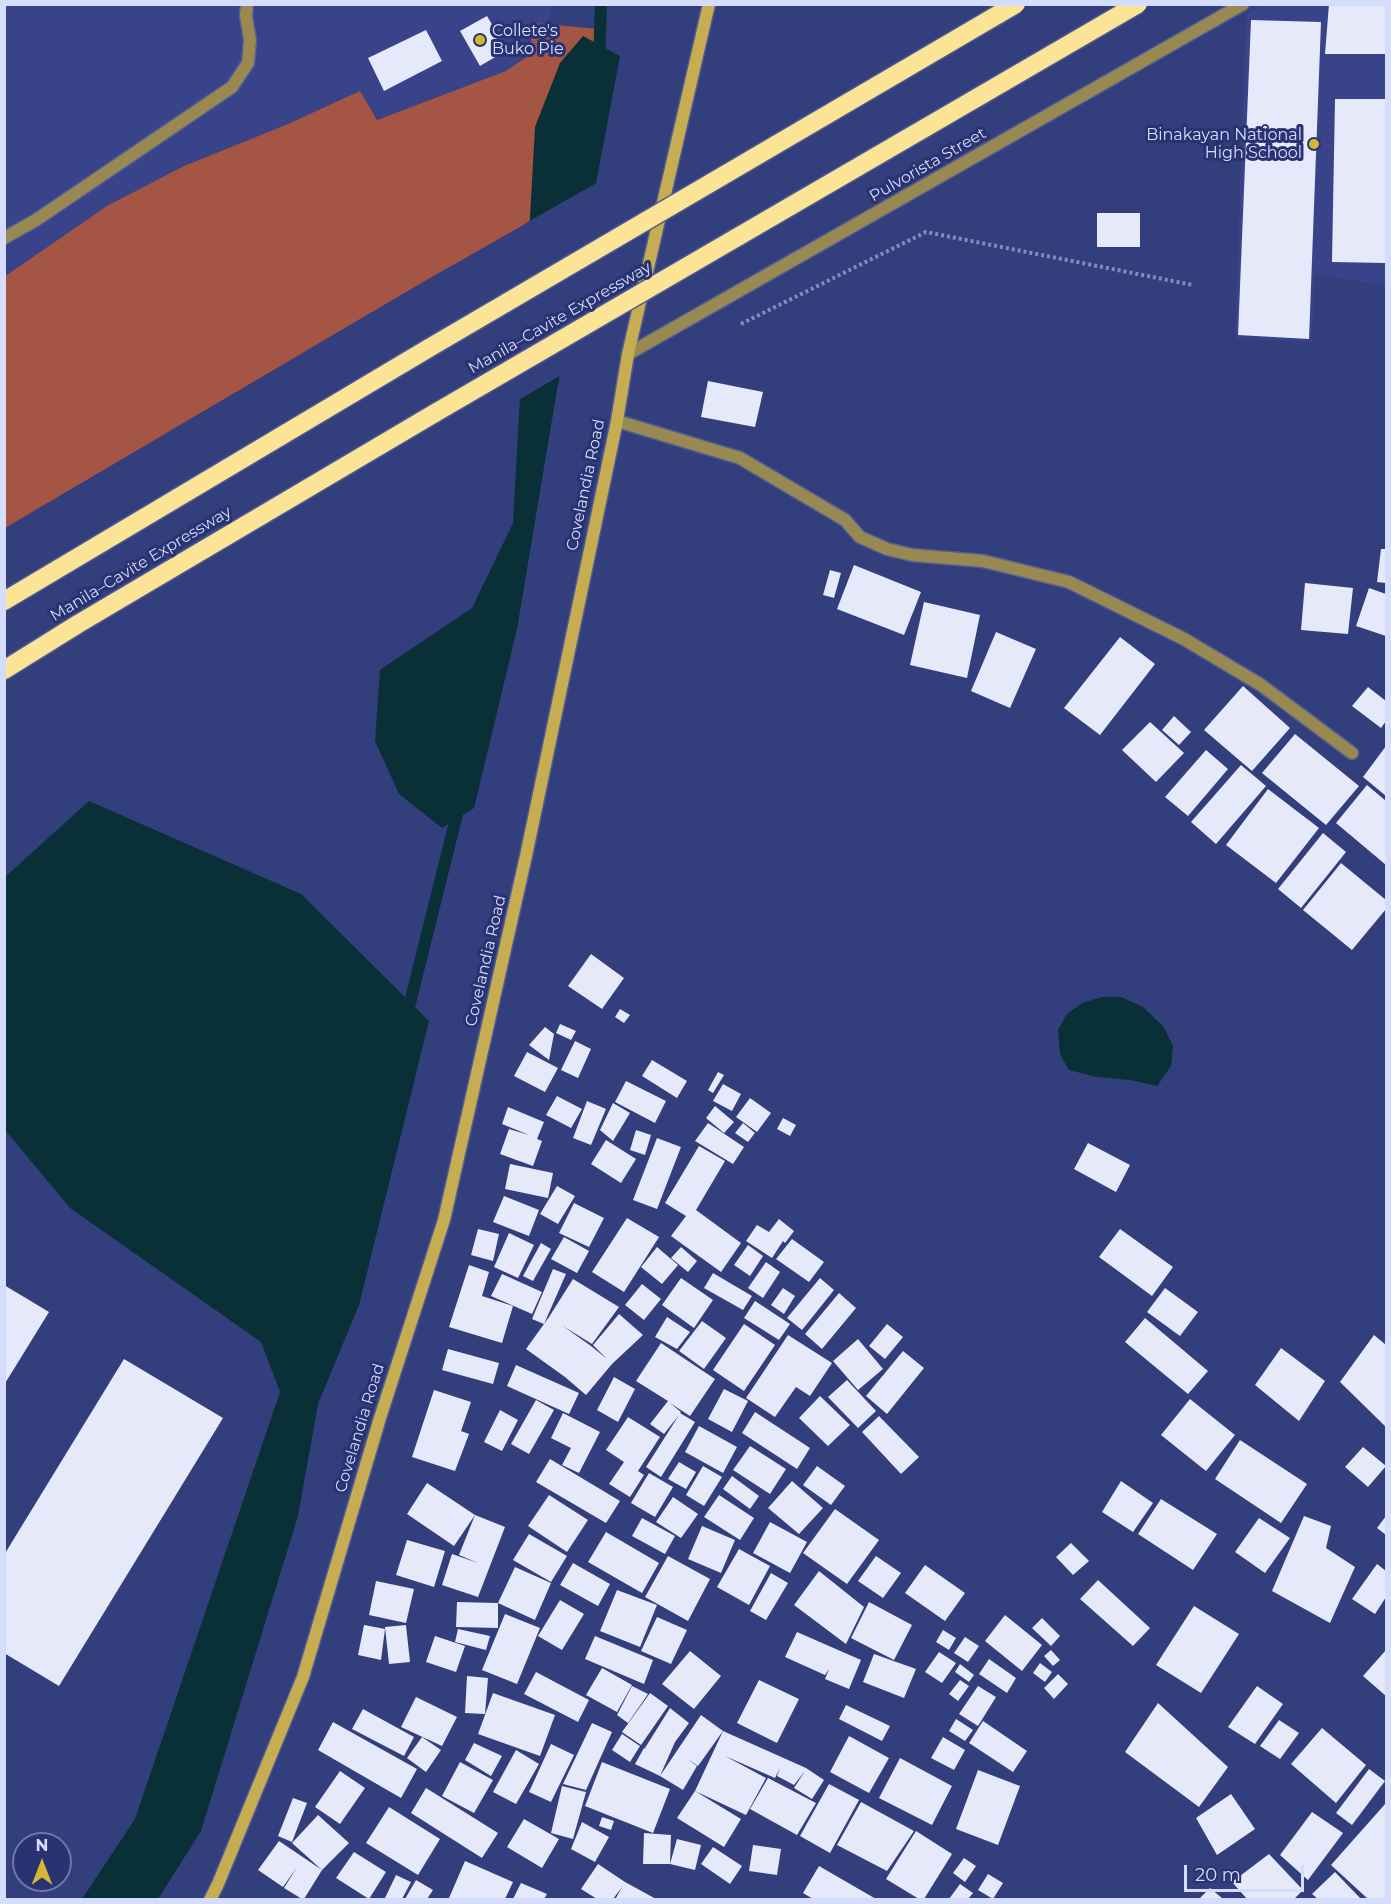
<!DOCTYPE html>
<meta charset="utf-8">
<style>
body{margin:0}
#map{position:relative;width:1391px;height:1904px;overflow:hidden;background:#333e7d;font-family:Montserrat,sans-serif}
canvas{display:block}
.frame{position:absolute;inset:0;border:6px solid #d5ddfc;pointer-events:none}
.north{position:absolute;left:12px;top:1832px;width:60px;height:60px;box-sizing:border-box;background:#2a3371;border:2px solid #6e77a9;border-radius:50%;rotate:0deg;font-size:16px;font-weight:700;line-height:24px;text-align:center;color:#d5ddfc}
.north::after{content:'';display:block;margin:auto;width:21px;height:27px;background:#d7b534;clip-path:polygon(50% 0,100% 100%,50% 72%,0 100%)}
.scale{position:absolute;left:1184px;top:1865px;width:120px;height:27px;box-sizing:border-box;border:3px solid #d5ddfc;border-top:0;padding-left:8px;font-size:18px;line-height:21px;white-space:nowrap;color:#d5ddfc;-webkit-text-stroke:4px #2a3371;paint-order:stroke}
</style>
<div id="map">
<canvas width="1391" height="1904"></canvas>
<div class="frame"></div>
<div class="north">N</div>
<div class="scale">20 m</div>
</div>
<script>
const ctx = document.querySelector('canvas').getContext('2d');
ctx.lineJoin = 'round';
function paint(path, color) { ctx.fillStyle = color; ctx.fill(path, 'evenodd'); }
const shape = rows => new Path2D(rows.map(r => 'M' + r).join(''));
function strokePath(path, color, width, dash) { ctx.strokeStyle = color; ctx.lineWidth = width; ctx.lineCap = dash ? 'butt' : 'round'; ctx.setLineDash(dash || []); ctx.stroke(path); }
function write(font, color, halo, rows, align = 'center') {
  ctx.font = font + ' Montserrat,sans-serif'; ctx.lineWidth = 6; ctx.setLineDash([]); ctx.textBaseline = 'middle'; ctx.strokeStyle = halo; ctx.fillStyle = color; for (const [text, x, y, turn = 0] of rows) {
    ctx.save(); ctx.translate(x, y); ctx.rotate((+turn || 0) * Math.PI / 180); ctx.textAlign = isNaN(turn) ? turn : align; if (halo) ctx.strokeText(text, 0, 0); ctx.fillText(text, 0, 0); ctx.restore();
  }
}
const built = shape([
 [5,5,553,5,547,24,535,23,528,56,506,71,376,120,360,91,288,124,184,166,5,277],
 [1263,5,1386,5,1386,286,1315,274,1312,342,1235,339,1246,14]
]);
const forest = shape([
 [535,23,597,29,555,207,423,282,5,528,4,277,107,206,184,166,288,124,360,91,377,120,506,71,528,56]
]);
const water = shape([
 [583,36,620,56,557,390,517,629,474,808,442,828,399,794,375,741,380,670,472,608,513,523,535,127,560,63],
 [89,801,301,894,429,1021,359,1305,318,1404,298,1516,201,1831,158,1899,82,1899,135,1819,280,1392,261,1342,70,1208,5,1130,5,877],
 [1102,997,1121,997,1143,1007,1163,1026,1173,1046,1171,1066,1157,1086,1130,1080,1097,1077,1069,1070,1060,1054,1058,1030,1067,1014,1082,1003]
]);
const pier = shape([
 [600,181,563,374,517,401,526,223]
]);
const stream = shape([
 [599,61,601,4],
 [406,1019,459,806]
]);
const building = shape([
 [1329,4,1386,4,1386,54,1325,54],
 [487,16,507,50,480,66,460,31],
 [1251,20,1321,22,1309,339,1238,335],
 [426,30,442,61,384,91,368,58],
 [1335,99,1386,99,1386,263,1332,262],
 [1097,213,1140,213,1140,247,1097,247],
 [708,381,763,392,755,427,701,417],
 [1381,549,1386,549,1386,583,1377,582],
 [854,565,921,592,904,635,837,609],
 [830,570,841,573,834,598,823,595],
 [1305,583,1353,588,1348,634,1301,630],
 [1369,588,1386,594,1386,636,1356,626],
 [924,602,980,615,967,678,910,665],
 [996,632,1036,649,1010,708,971,691],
 [1120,637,1155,664,1100,735,1064,708],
 [1243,686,1290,728,1252,771,1204,730],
 [1368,687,1386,701,1386,721,1381,728,1352,706],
 [1174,716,1191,732,1179,745,1162,730],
 [1150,722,1184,753,1156,782,1122,750],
 [1295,734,1359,786,1326,825,1262,773],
 [1386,746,1386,796,1363,777],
 [1206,750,1228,769,1188,816,1165,797],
 [1241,765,1266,786,1216,844,1191,822],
 [1367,785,1386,801,1386,865,1336,823],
 [1268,789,1319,828,1276,883,1226,845],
 [1323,833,1346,852,1301,908,1278,889],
 [1341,863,1386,900,1386,909,1352,950,1303,910],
 [591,954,624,978,602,1009,568,986],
 [620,1009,630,1015,624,1023,615,1017],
 [560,1024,576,1031,571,1040,556,1033],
 [545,1027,554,1034,549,1060,529,1045],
 [575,1041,591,1049,578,1078,561,1070],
 [527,1052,558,1068,545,1092,514,1076],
 [652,1060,687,1081,677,1098,642,1076],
 [718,1072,724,1075,713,1093,708,1090],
 [626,1081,666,1101,655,1123,615,1102],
 [723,1084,741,1094,732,1111,713,1101],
 [557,1096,582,1109,571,1128,546,1115],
 [750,1098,771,1113,757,1132,736,1117],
 [587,1101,606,1109,591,1145,573,1138],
 [613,1103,630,1113,613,1141,600,1130],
 [715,1106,734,1122,724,1133,706,1118],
 [508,1107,544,1122,537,1139,542,1141,533,1166,500,1154,509,1129,529,1135,502,1124],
 [783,1118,796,1125,790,1136,777,1129],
 [708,1123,744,1147,733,1164,695,1141],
 [743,1123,755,1133,748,1142,735,1133],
 [636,1130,651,1135,645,1155,630,1150],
 [657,1138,681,1147,657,1209,633,1200],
 [606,1140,636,1159,621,1183,591,1164],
 [1088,1143,1130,1165,1116,1192,1074,1169],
 [699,1146,725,1161,696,1210,741,1243,721,1272,671,1236,686,1216,665,1203],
 [510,1164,553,1173,548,1198,505,1189],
 [557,1186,575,1196,558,1224,540,1214],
 [504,1196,539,1210,529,1236,493,1222],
 [574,1203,604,1218,589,1247,559,1233],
 [627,1218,659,1237,624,1292,592,1272],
 [779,1219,794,1231,785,1243,783,1241,772,1258,746,1241,757,1225,769,1232],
 [478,1229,499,1234,493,1261,471,1255],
 [1120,1229,1173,1267,1152,1296,1099,1257],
 [509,1233,534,1245,518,1278,494,1267],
 [564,1237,589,1251,577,1273,551,1259],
 [792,1239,824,1262,809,1282,776,1259],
 [541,1243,551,1249,533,1281,523,1276],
 [748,1245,763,1256,750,1276,734,1265],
 [657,1247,678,1265,662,1284,641,1267],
 [681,1247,697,1261,688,1272,671,1258],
 [766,1262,780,1272,763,1298,748,1288],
 [469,1265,489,1272,482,1296,513,1306,502,1343,449,1327],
 [553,1269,566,1274,544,1324,532,1319],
 [713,1273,752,1296,743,1310,704,1288],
 [502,1274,542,1292,532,1314,491,1296],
 [681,1278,713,1300,694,1328,662,1305],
 [820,1278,834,1290,802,1330,787,1318],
 [573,1279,619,1307,592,1344,563,1326,591,1346,588,1350,591,1346,607,1359,593,1345,619,1314,643,1335,612,1364,586,1395,565,1377,526,1349,549,1317],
 [642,1284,661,1299,644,1320,625,1305],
 [4,1285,49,1312,4,1385],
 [783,1288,795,1296,784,1314,771,1305],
 [1165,1288,1198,1312,1180,1336,1147,1312],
 [839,1293,856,1308,822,1349,805,1334],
 [755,1301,790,1324,779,1340,744,1318],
 [667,1317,690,1332,677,1349,655,1337],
 [1145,1318,1208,1371,1188,1394,1125,1342],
 [702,1321,726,1338,704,1369,679,1351],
 [744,1324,775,1345,744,1391,713,1370],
 [887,1324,903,1337,885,1359,869,1346],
 [788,1335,832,1363,810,1396,796,1387,775,1417,746,1398],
 [1374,1335,1386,1345,1386,1427,1340,1382],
 [858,1339,883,1369,858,1390,833,1361],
 [661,1343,715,1379,690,1416,670,1403,681,1412,680,1413,695,1422,661,1477,646,1467,679,1415,664,1434,650,1424,668,1401,636,1381],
 [1281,1348,1325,1381,1299,1421,1255,1385],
 [448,1349,499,1363,493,1384,442,1370],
 [903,1351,924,1368,887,1414,866,1396],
 [124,1359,223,1418,59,1686,4,1653,4,1555],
 [516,1365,579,1393,569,1414,507,1386],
 [614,1377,635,1389,618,1422,597,1410],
 [847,1380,876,1411,858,1428,828,1397],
 [724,1389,748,1401,732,1432,708,1419],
 [434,1390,471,1402,461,1431,469,1434,455,1471,412,1457],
 [820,1396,850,1425,828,1446,799,1418],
 [1190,1399,1235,1435,1206,1471,1161,1435],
 [536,1400,554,1410,529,1454,511,1444],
 [500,1410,518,1420,502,1451,484,1442],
 [755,1412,810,1448,797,1469,742,1433],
 [563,1413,600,1432,579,1473,562,1465,571,1448,551,1438],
 [879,1416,919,1457,901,1474,862,1432],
 [628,1417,660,1437,638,1471,644,1475,630,1497,609,1484,624,1462,606,1450],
 [699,1426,737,1447,723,1473,685,1452],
 [1240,1440,1307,1484,1281,1523,1215,1479],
 [750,1446,786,1469,770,1494,733,1470],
 [1363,1447,1386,1466,1368,1487,1345,1467],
 [550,1459,620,1501,606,1523,536,1482],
 [679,1462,696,1472,686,1489,668,1479],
 [703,1466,722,1477,704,1506,686,1495],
 [817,1466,845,1486,831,1505,803,1485],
 [649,1473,673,1487,655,1517,631,1503],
 [732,1476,759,1496,750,1509,723,1489],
 [792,1481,823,1508,799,1534,768,1508],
 [1121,1481,1153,1503,1133,1532,1102,1512],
 [427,1483,475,1515,505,1527,478,1597,442,1585,452,1554,478,1563,459,1555,475,1515,454,1546,407,1514],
 [549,1495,588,1520,567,1552,528,1526],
 [719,1495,754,1518,740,1540,704,1517],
 [673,1497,698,1514,681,1538,656,1522],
 [1161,1499,1217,1534,1193,1570,1138,1534],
 [835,1509,879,1540,847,1584,803,1553],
 [1304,1516,1331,1526,1326,1548,1355,1567,1330,1623,1272,1591],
 [1386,1516,1386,1535,1377,1528],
 [642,1518,675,1536,665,1554,632,1536],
 [1259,1518,1290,1538,1265,1573,1235,1552],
 [770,1522,807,1542,790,1573,753,1553],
 [702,1526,735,1540,721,1573,688,1559],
 [606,1532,659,1563,642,1593,588,1562],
 [529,1534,567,1556,551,1582,513,1560],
 [407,1540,445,1551,434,1587,396,1575],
 [1071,1543,1089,1561,1073,1575,1056,1557],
 [739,1549,770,1566,749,1605,717,1587],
 [668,1556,710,1579,688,1621,645,1597],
 [876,1556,901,1573,883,1598,858,1581],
 [573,1563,610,1584,598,1606,560,1585],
 [1377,1564,1386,1571,1386,1597,1375,1614,1352,1599],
 [925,1565,965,1593,945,1621,905,1593],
 [515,1567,551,1583,535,1620,498,1603],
 [819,1571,864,1607,846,1644,794,1605],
 [771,1573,788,1583,766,1620,750,1611],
 [1098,1580,1150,1628,1133,1646,1080,1599],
 [376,1581,414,1589,406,1623,369,1615],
 [617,1590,657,1605,640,1647,600,1631],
 [560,1600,584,1614,562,1650,538,1636],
 [457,1602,498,1603,498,1628,456,1627],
 [869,1602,912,1625,894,1660,851,1638],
 [1194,1606,1239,1634,1201,1693,1156,1665],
 [505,1614,540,1628,517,1684,482,1670],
 [1005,1615,1042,1645,1022,1671,985,1641],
 [657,1617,687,1630,671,1664,641,1651],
 [1042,1618,1060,1636,1051,1646,1032,1628],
 [364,1625,385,1629,381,1660,358,1655],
 [406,1625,410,1662,389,1664,385,1627],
 [458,1629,490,1636,486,1650,455,1642],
 [943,1630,956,1638,949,1650,936,1642],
 [797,1632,861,1660,849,1689,825,1679,829,1669,825,1675,785,1657],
 [435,1636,465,1646,456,1672,426,1662],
 [595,1636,653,1660,644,1684,585,1659],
 [965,1637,979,1646,968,1662,954,1653],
 [1051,1650,1060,1660,1053,1666,1044,1656],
 [1386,1650,1386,1696,1363,1676],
 [690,1651,721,1676,694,1709,662,1684],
 [939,1652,956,1663,942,1683,925,1672],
 [874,1654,916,1669,904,1698,863,1682],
 [989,1659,1016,1678,1007,1693,979,1674],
 [1040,1663,1052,1672,1045,1682,1033,1673],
 [960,1664,974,1675,969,1682,955,1672],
 [602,1668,632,1685,617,1712,586,1695],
 [536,1672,589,1700,578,1722,524,1694],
 [1058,1674,1068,1684,1054,1699,1044,1688],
 [467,1676,488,1678,485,1714,465,1713],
 [759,1680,799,1699,777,1743,737,1723],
 [960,1680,969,1686,958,1701,949,1694],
 [632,1686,648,1694,628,1723,617,1715],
 [978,1686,996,1697,978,1726,959,1714],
 [1257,1686,1283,1704,1255,1744,1228,1727],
 [493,1693,555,1715,540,1756,478,1734],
 [650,1693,668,1706,641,1745,622,1732],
 [416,1697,457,1717,442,1746,401,1727],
 [1158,1703,1228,1767,1199,1807,1125,1752],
 [846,1705,890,1726,882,1741,839,1719],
 [670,1708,689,1723,675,1742,660,1776,701,1715,723,1731,698,1766,686,1758,697,1766,683,1790,660,1776,635,1764,644,1748,647,1749,645,1748],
 [363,1709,414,1737,404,1756,352,1729],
 [956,1719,973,1730,965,1741,949,1731],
 [1279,1720,1299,1733,1280,1759,1260,1746],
 [983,1721,1027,1751,1013,1772,969,1743],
 [333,1722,417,1769,401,1798,318,1750],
 [592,1723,612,1732,586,1790,563,1784],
 [1322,1728,1366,1765,1336,1803,1291,1764],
 [723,1731,806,1768,824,1780,812,1799,794,1788,805,1771,794,1785,777,1776,780,1768,775,1778,725,1756,766,1778,746,1815,695,1791,741,1819,724,1847,677,1818,695,1791],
 [622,1734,640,1746,630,1762,612,1750],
 [849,1736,889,1758,869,1793,830,1772],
 [422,1737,441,1750,426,1772,407,1758],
 [943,1737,965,1750,954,1770,931,1758],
 [474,1743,502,1756,491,1776,465,1760],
 [551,1744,574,1755,551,1802,529,1792],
 [516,1750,539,1764,516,1804,493,1792],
 [900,1758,952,1786,932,1825,879,1798],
 [460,1762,493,1780,474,1813,442,1796],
 [602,1762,670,1789,653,1833,585,1806],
 [1369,1769,1385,1781,1352,1825,1336,1813],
 [978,1770,1020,1786,998,1845,956,1829],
 [340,1771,365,1788,340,1824,315,1807],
 [768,1778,816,1803,797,1835,750,1809],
 [829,1784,859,1800,830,1853,800,1836],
 [562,1786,586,1792,573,1839,551,1833],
 [426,1788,498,1833,482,1858,411,1813],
 [1231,1794,1255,1829,1217,1855,1196,1818],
 [293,1798,307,1803,292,1842,278,1836],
 [861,1802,914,1831,887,1871,837,1845],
 [1386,1803,1386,1899,1368,1899,1331,1865],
 [389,1807,440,1839,418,1875,366,1843],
 [1312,1812,1343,1833,1308,1880,1280,1855],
 [318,1815,349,1843,322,1870,304,1899,302,1899,284,1888,297,1867,283,1887,258,1870,279,1841,322,1870,292,1843],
 [602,1817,614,1821,611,1830,599,1826],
 [524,1819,559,1839,542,1868,507,1847],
 [582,1822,609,1837,595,1862,571,1849],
 [916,1831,952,1854,924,1899,919,1899,886,1879],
 [644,1833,671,1835,670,1864,677,1839,701,1845,695,1870,670,1864,643,1864],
 [753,1845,781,1849,777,1875,749,1871],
 [713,1847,742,1866,730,1884,701,1864],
 [354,1852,386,1872,369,1899,336,1878],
 [1269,1854,1303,1890,1294,1899,1247,1899,1232,1882],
 [964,1858,976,1866,965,1882,953,1873],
 [465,1861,513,1882,505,1899,453,1899,449,1898],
 [598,1864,625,1882,656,1899,619,1899,616,1898,622,1887,613,1899,597,1899,581,1889],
 [819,1866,876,1899,813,1899,803,1893],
 [1335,1872,1361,1899,1318,1899,1312,1894],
 [988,1874,1003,1883,993,1899,978,1890],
 [396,1875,411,1882,402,1899,389,1899,385,1898],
 [416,1880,433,1890,427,1899,405,1899],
 [521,1883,547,1894,544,1899,513,1899],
 [960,1884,973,1893,968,1899,949,1899],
 [1210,1888,1223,1899,1199,1899]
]);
const path = shape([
 [741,324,926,232,1193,285]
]);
const service = shape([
 [4,238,36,220,232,87,248,63,250,40,246,16,247,4]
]);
const minor = shape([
 [628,354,1243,4],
 [617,421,740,458,845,520,860,537,887,549,912,555,983,561,1069,582,1184,639,1261,685,1352,753]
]);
const secondary = shape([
 [210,1900,218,1884,303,1677,380,1418,444,1220,526,856,617,421,628,354,709,4]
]);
const motorway = shape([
 [4,601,429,348],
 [4,670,78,624,435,413]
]);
const motorwayBridge = shape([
 [429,348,1016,4],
 [435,413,1138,4]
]);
const markers = [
 [480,40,6,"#d7b534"],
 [1314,144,6,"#d7b534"]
];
const poiNames = [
 ["Collete's",492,31],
 ["Buko Pie",492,49],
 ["Binakayan National",1302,135,"right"],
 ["High School",1302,153,"right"]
];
const streetNames = [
 ["Pulvorista Street",928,165,-30],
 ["Manila–Cavite Expressway",560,318,-30],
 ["Covelandia Road",586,485,-78],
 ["Manila–Cavite Expressway",141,564,-31],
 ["Covelandia Road",486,961,-77],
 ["Covelandia Road",360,1428,-73]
];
paint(built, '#38438a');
paint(forest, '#a45543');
paint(water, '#093037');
paint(pier, '#333e7d');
strokePath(stream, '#093037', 12);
paint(building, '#e5e9f9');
strokePath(service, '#505b94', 15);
strokePath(minor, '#505b94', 15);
strokePath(secondary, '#505b94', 15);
strokePath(motorway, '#505b94', 21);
strokePath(path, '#828cbb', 4, [3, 3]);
strokePath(service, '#988852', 12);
strokePath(minor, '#988852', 12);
strokePath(secondary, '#c7ad52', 12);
strokePath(motorway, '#fce496', 18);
strokePath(motorwayBridge, '#505b94', 21, []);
strokePath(motorwayBridge, '#fce496', 18);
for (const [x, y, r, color] of markers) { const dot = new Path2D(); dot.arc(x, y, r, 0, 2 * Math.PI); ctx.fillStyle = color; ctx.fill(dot); strokePath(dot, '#2a3371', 2); }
write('16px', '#d5ddfc', '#2a3371', poiNames, 'left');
write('16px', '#d5ddfc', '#2a3371', streetNames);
</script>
